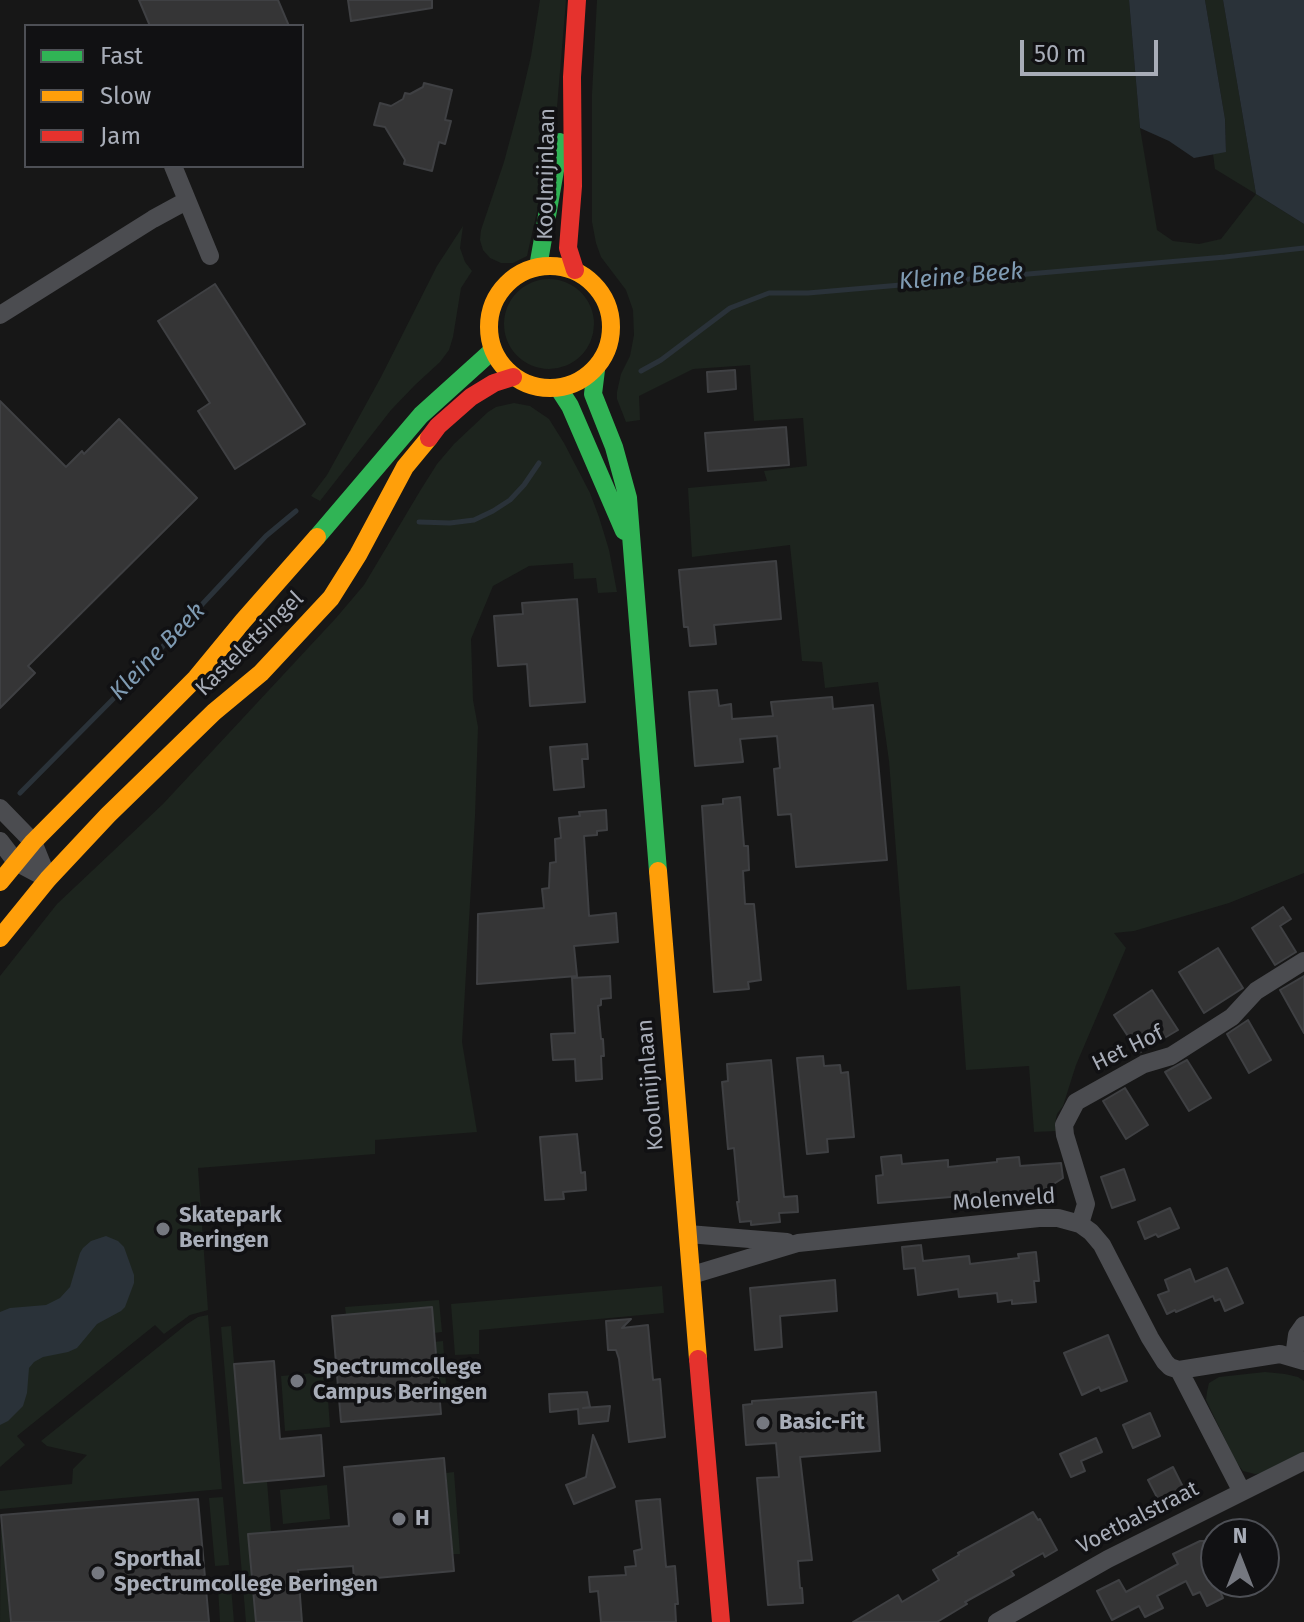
<!DOCTYPE html>
<style>
body{margin:0}
#map{position:relative;width:1304px;height:1622px;overflow:hidden;background:#171717;font-family:"Fira Sans",sans-serif}
canvas{display:block}
.legend{position:absolute;left:24px;top:24px;width:280px;height:144px;box-sizing:border-box;background:#111113;border:2px solid #4d4f55;margin:0;padding:10px 14px;list-style:none;font-size:24px;color:#a8adb8}
.legend li{display:flex;align-items:center;gap:16px;height:40px}
.legend b{width:40px;border:2px solid #4d4f55}
.north{position:absolute;left:1200px;top:1518px;width:80px;height:80px;box-sizing:border-box;background:#111113;border:2px solid #4d4f55;border-radius:50%;rotate:0deg;font-size:22px;font-weight:700;line-height:32px;text-align:center;color:#a8adb8}
.north::after{content:'';display:block;margin:auto;width:28px;height:36px;background:#757880;clip-path:polygon(50% 0,100% 100%,50% 72%,0 100%)}
.scale{position:absolute;left:1020px;top:40px;width:138px;height:36px;box-sizing:border-box;border:4px solid #a8adb8;border-top:0;padding-left:10px;font-size:24px;line-height:28px;white-space:nowrap;color:#a8adb8;-webkit-text-stroke:6px #111113;paint-order:stroke}
</style>
<div id="map">
<canvas width="1304" height="1622"></canvas>
<ul class="legend">
<li><b style="height:10px;background:#30b455"></b>Fast</li>
<li><b style="height:10px;background:#ff9f0a"></b>Slow</li>
<li><b style="height:10px;background:#e5322d"></b>Jam</li>
</ul>
<div class="north">N</div>
<div class="scale">50 m</div>
</div>
<script>
const ctx = document.querySelector('canvas').getContext('2d');
ctx.lineJoin = 'round';
function paint(path, color) { ctx.fillStyle = color; ctx.fill(path, 'evenodd'); }
const shape = rows => new Path2D(rows.map(r => 'M' + r).join(''));
function strokePath(path, color, width, dash) { ctx.strokeStyle = color; ctx.lineWidth = width; ctx.lineCap = dash ? 'butt' : 'round'; ctx.setLineDash(dash || []); ctx.stroke(path); }
function write(font, color, halo, rows, align = 'center') {
  ctx.font = font + ' "Fira Sans",sans-serif'; ctx.lineWidth = 7; ctx.setLineDash([]); ctx.textBaseline = 'middle'; ctx.strokeStyle = halo; ctx.fillStyle = color; for (const [text, x, y, turn = 0] of rows) {
    ctx.save(); ctx.translate(x, y); ctx.rotate((+turn || 0) * Math.PI / 180); ctx.textAlign = isNaN(turn) ? turn : align; if (halo) ctx.strokeText(text, 0, 0); ctx.fillText(text, 0, 0); ctx.restore();
  }
}
const green = shape([
 [540,0,566,0,555,131,527,256,513,263,501,263,490,258,483,250,480,240,481,230,504,162,521,99,531,56],
 [597,0,1129,0,1140,128,1157,230,1173,241,1199,244,1221,239,1256,194,1215,169,1213,154,1226,151,1225,119,1205,0,1223,0,1256,194,1304,224,1304,873,1229,903,1134,931,1114,933,1126,948,1076,1065,1063,1106,1057,1114,1055,1123,1056,1131,1034,1132,1029,1066,966,1070,960,986,907,990,889,761,878,682,825,688,822,662,802,661,790,545,692,557,688,488,767,481,764,471,807,466,803,418,754,421,750,365,693,369,639,396,640,420,626,422,617,399,617,392,621,374,630,356,634,335,633,310,626,290,601,257,596,243,592,222,592,94],
 [463,226,460,248,465,262,472,271,461,288,453,337,449,350,440,362,415,385,391,410,320,501,311,496,327,475,381,377,437,266],
 '504 324a45 45 0 1 1 90 0a45 45 0 1 1-90 0Z',
 [514,403,530,406,549,419,564,443,590,493,599,517,609,550,617,592,598,593,596,578,574,579,573,563,529,566,493,586,471,639,473,700,478,727,475,816,462,1042,477,1132,375,1140,375,1154,198,1168,208,1310,190,1315,164,1334,155,1325,17,1436,25,1445,0,1467,0,976,57,904,163,804,336,618,364,585,420,491,437,464,454,444,488,412,496,407],
 [662,1286,664,1313,479,1330,479,1354,455,1355,451,1304],
 [439,1300,442,1332,434,1333,346,1315,345,1307],
 [208,1315,222,1489,0,1509,0,1491,72,1484,73,1469,87,1455,47,1446,41,1441,187,1324,198,1317],
 [231,1326,244,1483,267,1481,271,1532,248,1535,256,1622,246,1622,221,1327],
 [443,1341,447,1398,439,1398,434,1342],
 [326,1372,330,1427,285,1431,281,1376],
 [1265,1372,1285,1374,1298,1377,1304,1381,1304,1454,1265,1473,1255,1474,1243,1471,1236,1462,1206,1400,1207,1392,1209,1383,1219,1377],
 [454,1472,460,1554,453,1554,446,1473],
 [327,1485,330,1519,283,1524,280,1490],
 [223,1497,229,1565,215,1566,209,1498],
 [1,1515,10,1622,0,1622],
 [231,1586,234,1622,220,1622,218,1587]
]);
const water = shape([
 [1129,0,1205,0,1225,119,1226,152,1194,158,1169,141,1140,128],
 [1223,0,1304,0,1304,224,1256,194],
 [106,1236,118,1241,124,1247,134,1275,134,1283,125,1307,121,1311,97,1324,77,1348,68,1352,43,1357,34,1362,29,1368,27,1393,23,1406,8,1421,0,1425,0,1312,10,1308,46,1305,60,1298,70,1287,80,1253,83,1248,91,1241]
]);
const stream = shape([
 [641,371,661,360,730,308,769,293,808,293,1225,257,1304,248],
 [419,522,450,523,474,520,493,511,510,500,524,485,539,463],
 [20,793,123,689,266,536,296,511]
]);
const building = shape([
 [139,0,278,0,289,26,150,26,139,0],
 [348,0,432,0,432,8,351,21,348,0],
 [424,83,452,90,445,120,451,121,445,144,439,142,432,171,404,164,405,160,385,127,374,125,380,103,391,106,403,99,405,93,410,94,423,87,424,83],
 [215,284,305,424,235,469,198,411,210,403,158,321,215,284],
 [735,370,736,389,708,392,707,372,735,370],
 [0,401,66,467,82,451,84,454,119,419,197,498,28,666,35,673,0,708,0,401],
 [786,427,789,465,708,471,705,433,786,427],
 [776,561,781,619,714,625,716,644,690,646,688,627,684,627,679,570,776,561],
 [577,599,585,702,530,706,527,664,498,666,494,616,523,614,522,603,577,599],
 [717,690,719,706,731,704,732,719,773,716,771,702,832,697,833,709,873,705,887,860,796,867,791,814,778,815,774,769,780,768,777,736,740,739,743,762,695,766,689,692,717,690],
 [587,744,588,759,582,759,584,787,554,790,550,747,587,744],
 [740,797,744,846,748,846,749,870,743,871,745,904,754,904,761,980,748,982,749,989,714,992,702,806,723,804,723,799,740,797],
 [606,810,607,830,597,831,597,835,584,836,589,916,616,913,618,942,574,946,577,976,477,984,478,914,544,908,542,889,549,888,550,863,556,862,555,839,561,838,559,818,580,816,579,812,606,810],
 [1283,907,1291,919,1280,926,1296,952,1275,965,1252,928,1283,907],
 [1218,948,1243,988,1204,1013,1179,972,1218,948],
 [610,976,611,998,601,999,601,1005,598,1006,601,1039,603,1039,604,1056,601,1056,602,1079,576,1081,575,1059,553,1060,551,1034,575,1033,572,978,610,976],
 [1304,976,1304,1033,1280,990,1304,976],
 [1152,990,1178,1030,1139,1053,1114,1015,1152,990],
 [1248,1020,1271,1060,1249,1073,1227,1034,1248,1020],
 [823,1056,824,1066,840,1065,841,1073,848,1072,854,1137,827,1139,828,1152,807,1154,797,1058,823,1056],
 [771,1060,784,1197,797,1196,798,1212,779,1213,780,1222,751,1225,751,1221,740,1222,737,1202,739,1202,734,1148,728,1149,722,1082,728,1081,727,1064,771,1060],
 [1187,1060,1211,1098,1189,1111,1165,1072,1187,1060],
 [1125,1088,1148,1125,1126,1139,1103,1101,1125,1088],
 [577,1134,581,1173,585,1172,586,1190,563,1192,564,1199,545,1200,540,1137,577,1134],
 [901,1155,902,1164,948,1160,948,1167,997,1162,997,1159,1019,1157,1020,1166,1061,1163,1063,1178,1041,1192,1045,1200,999,1202,999,1193,878,1203,876,1176,883,1175,881,1157,901,1155],
 [1124,1169,1135,1200,1112,1208,1101,1177,1124,1169],
 [1170,1208,1179,1228,1158,1237,1156,1234,1145,1239,1138,1222,1170,1208],
 [921,1245,923,1261,969,1256,970,1264,1019,1258,1018,1254,1036,1252,1039,1281,1034,1281,1036,1302,1012,1304,1012,1300,998,1302,997,1293,959,1297,958,1289,918,1295,915,1268,904,1269,902,1247,921,1245],
 [1227,1268,1243,1303,1225,1311,1220,1299,1215,1301,1213,1296,1176,1312,1175,1310,1167,1314,1158,1295,1169,1291,1165,1280,1190,1269,1195,1282,1227,1268],
 [835,1280,837,1311,780,1316,782,1347,755,1350,750,1288,835,1280],
 [432,1307,441,1414,341,1422,332,1316,432,1307],
 [631,1319,622,1328,648,1325,653,1380,660,1379,665,1437,629,1442,619,1359,616,1350,608,1350,606,1321,631,1319],
 [1108,1335,1127,1381,1101,1391,1099,1387,1082,1395,1064,1353,1108,1335],
 [274,1361,280,1439,321,1435,324,1476,244,1483,234,1364,274,1361],
 [587,1392,590,1407,583,1408,610,1406,608,1421,579,1424,578,1409,550,1412,549,1394,587,1392],
 [876,1392,880,1451,800,1457,812,1560,798,1561,800,1588,802,1588,803,1603,768,1605,757,1478,779,1477,776,1443,746,1445,743,1405,752,1404,752,1401,876,1392],
 [1150,1413,1160,1436,1133,1448,1123,1425,1150,1413],
 [593,1435,615,1487,574,1504,566,1485,586,1477,593,1435],
 [1096,1438,1102,1452,1081,1461,1085,1471,1071,1477,1060,1454,1096,1438],
 [444,1458,454,1571,354,1580,353,1566,298,1570,302,1622,256,1622,248,1534,349,1526,344,1467,444,1458],
 [1173,1467,1184,1489,1159,1501,1148,1480,1173,1467],
 [198,1499,209,1622,11,1622,1,1515,198,1499],
 [660,1499,666,1567,675,1566,678,1604,675,1604,676,1622,601,1622,598,1591,590,1592,589,1577,626,1575,625,1567,636,1566,634,1551,642,1549,636,1501,660,1499],
 [1033,1512,1038,1520,1040,1519,1057,1550,1045,1557,1043,1553,1011,1571,1014,1575,965,1602,967,1604,937,1622,853,1622,898,1595,902,1602,939,1580,933,1570,959,1555,958,1553,1033,1512],
 [1200,1541,1206,1541,1216,1561,1216,1582,1223,1598,1207,1606,1200,1592,1193,1595,1186,1581,1157,1596,1163,1608,1145,1617,1139,1606,1112,1620,1097,1591,1119,1580,1126,1592,1178,1564,1173,1554,1200,1541]
]);
const street = shape([
 [173,166,210,256],
 [0,315,153,219,186,201],
 [0,808,33,842,48,879],
 [0,841,16,862,48,879],
 [1080,1224,1086,1204,1065,1135,1064,1125,1076,1102,1144,1064,1171,1056,1232,1017,1256,991,1304,961],
 [688,1234,787,1242],
 [692,1275,798,1243,1039,1218,1058,1218,1080,1224,1091,1232,1102,1245,1150,1338,1165,1362,1170,1367,1179,1370,1280,1354,1304,1361],
 [1294,1357,1297,1335,1304,1325],
 [1179,1370,1242,1492],
 [997,1622,1108,1559,1304,1461]
]);
const fast = shape([
 [538,267,560,142],
 [596,370,593,394,614,447,628,498,658,871],
 [559,389,570,406,624,531],
 [317,537,421,415,493,350]
]);
const slow = shape([
 '489 327a61 61 0 1 1 122 0a61 61 0 1 1-122 0Z',
 [658,871,698,1359],
 [0,882,33,842,196,678,243,621,317,537],
 [0,938,48,879,108,815,214,712,261,673,331,598,358,555,405,467,429,438]
]);
const jam = shape([
 [575,270,568,248,573,186,572,77,577,0],
 [429,438,438,426,471,397,494,383,513,377],
 [698,1359,721,1622]
]);
const markers = [
 [163,1229,8,"#757880"],
 [297,1381,8,"#757880"],
 [763,1423,8,"#757880"],
 [399,1519,8,"#757880"],
 [98,1573,8,"#757880"]
];
const streetNames = [
 ["Koolmijnlaan",547,174,-89],
 ["Kasteletsingel",250,644,-44],
 ["Het Hof",1128,1049,-26],
 ["Koolmijnlaan",651,1085,-95],
 ["Molenveld",1004,1200,-4],
 ["Voetbalstraat",1138,1518,-27]
];
const poiNames = [
 ["Skatepark",179,1216],
 ["Beringen",179,1241],
 ["Spectrumcollege",313,1368],
 ["Campus Beringen",313,1393],
 ["Basic-Fit",779,1423],
 ["H",415,1519],
 ["Sporthal",114,1560],
 ["Spectrumcollege Beringen",114,1585]
];
const waterNames = [
 ["Kleine Beek",961,277,-5],
 ["Kleine Beek",158,652,-46]
];
paint(green, '#1d241e');
paint(water, '#2a3239');
strokePath(stream, '#2a3239', 5);
paint(building, '#353536');
strokePath(building, '#3f4043', 2);
strokePath(street, '#4b4c50', 18);
strokePath(fast, '#30b455', 18);
strokePath(slow, '#ff9f0a', 18);
strokePath(jam, '#e5322d', 18);
for (const [x, y, r, color] of markers) { const dot = new Path2D(); dot.arc(x, y, r, 0, 2 * Math.PI); ctx.fillStyle = color; ctx.fill(dot); strokePath(dot, '#111113', 3); }
write('22px', '#a8adb8', '#111113', streetNames);
write('bold 22px', '#a8adb8', '#111113', poiNames, 'left');
write('italic 24px', '#7f9bb3', '#111113', waterNames);
</script>
